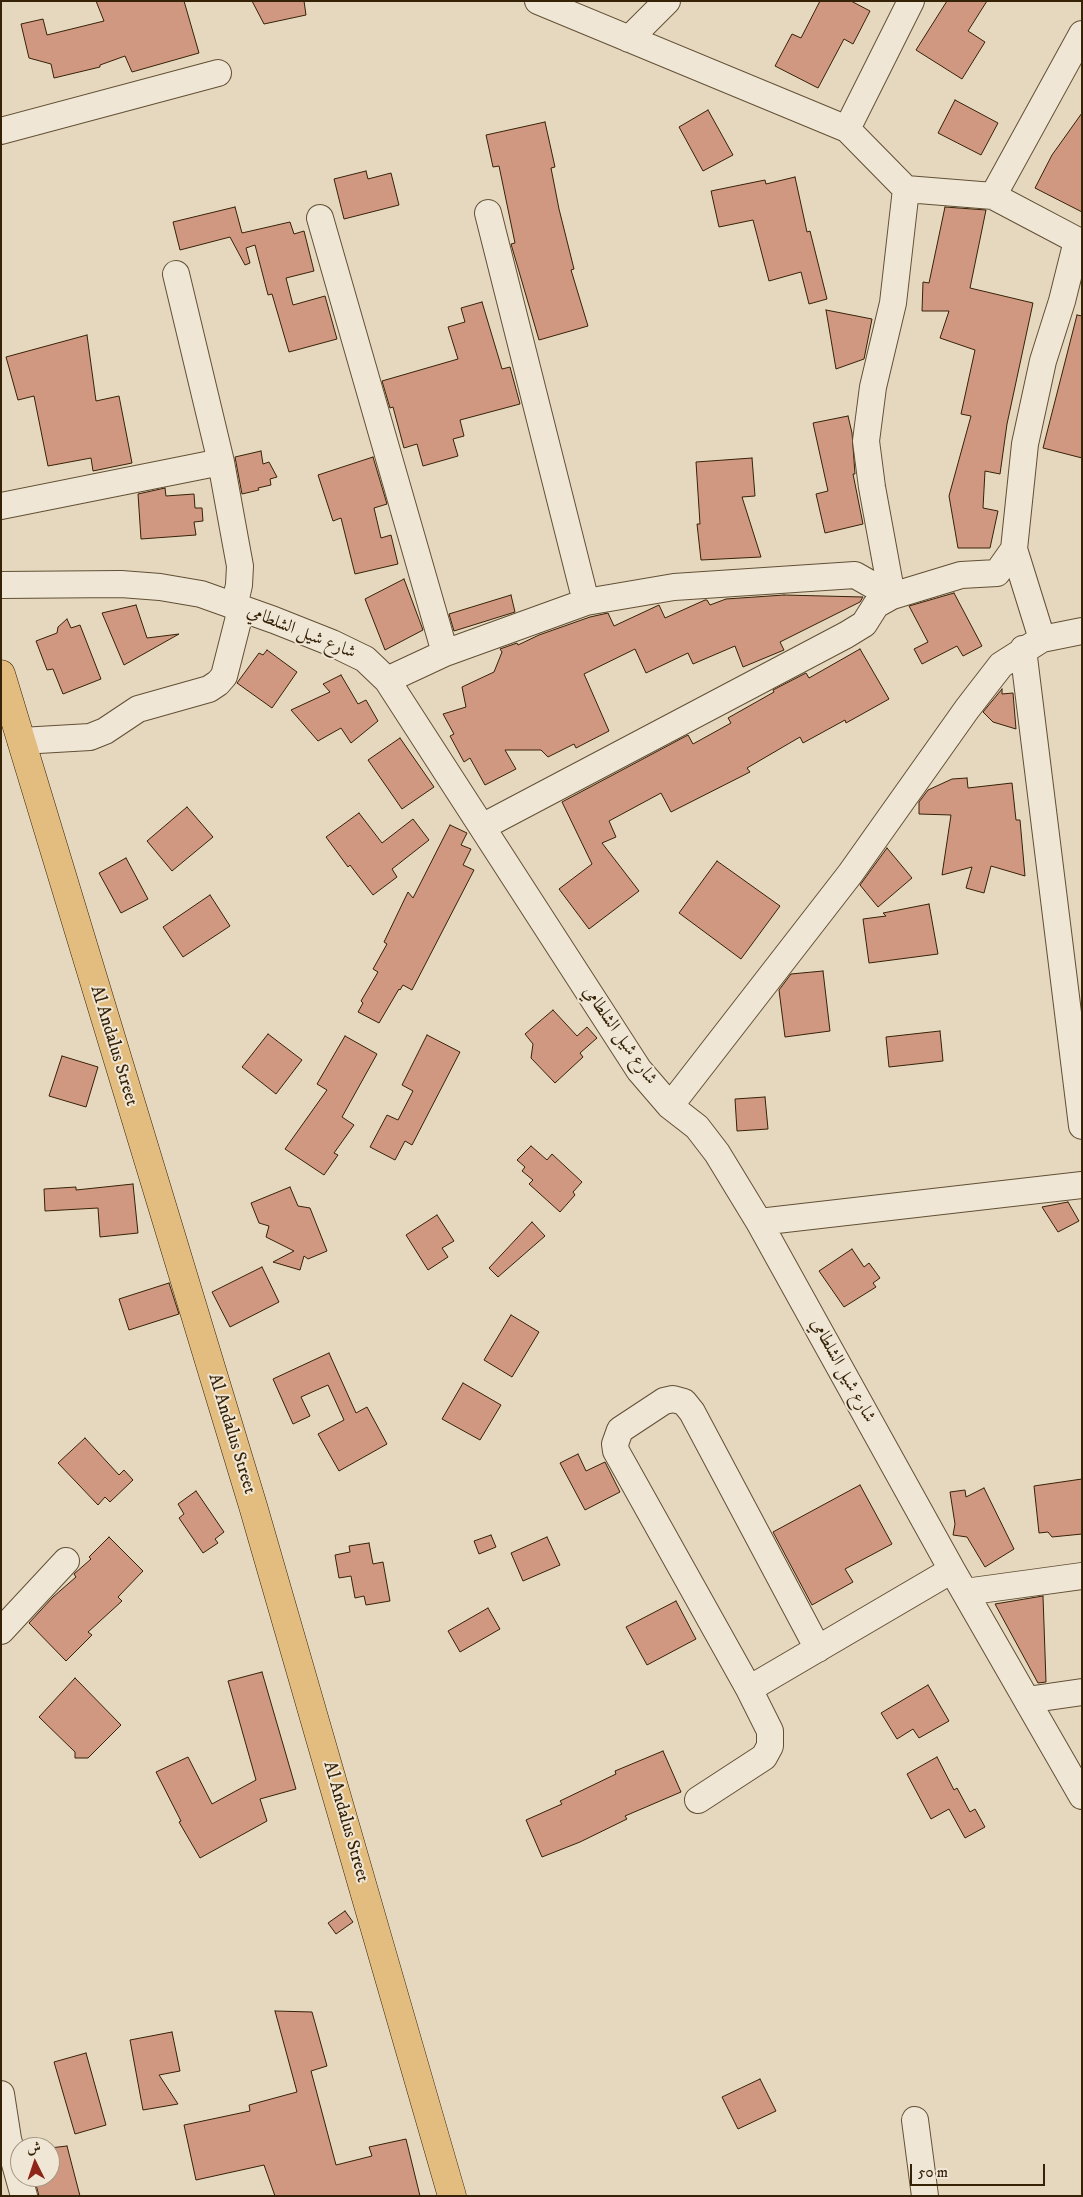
<!DOCTYPE html>
<meta charset="utf-8">
<style>
body{margin:0}
#map{position:relative;width:1083px;height:2197px;overflow:hidden;background:#e6d8be;font-family:"IM FELL DW Pica",Amiri,serif}
canvas{display:block}
.frame{position:absolute;inset:0;border:2px solid #362207;pointer-events:none}
.north{position:absolute;left:10px;top:2137px;width:50px;height:50px;box-sizing:border-box;background:#efe6d5;border:1px solid #a59883;border-radius:50%;rotate:356deg;font-size:14px;font-weight:700;line-height:20px;text-align:center;color:#362207}
.north::after{content:'';display:block;margin:auto;width:18px;height:22px;background:#8f2418;clip-path:polygon(50% 0,100% 100%,50% 72%,0 100%)}
.scale{position:absolute;left:910px;top:2164px;width:135px;height:22px;box-sizing:border-box;border:2px solid #362207;border-top:0;padding-left:6px;font-size:15px;line-height:18px;white-space:nowrap;color:#362207;-webkit-text-stroke:4px #efe6d5;paint-order:stroke}
</style>
<div id="map">
<canvas width="1083" height="2197"></canvas>
<div class="frame"></div>
<div class="north">ش</div>
<div class="scale">50 m</div>
</div>
<script>
const ctx = document.querySelector('canvas').getContext('2d');
ctx.lineJoin = 'round';
function paint(path, color) { ctx.fillStyle = color; ctx.fill(path, 'evenodd'); }
const shape = rows => new Path2D(rows.map(r => 'M' + r).join(''));
function strokePath(path, color, width, dash) { ctx.strokeStyle = color; ctx.lineWidth = width; ctx.lineCap = dash ? 'butt' : 'round'; ctx.setLineDash(dash || []); ctx.stroke(path); }
function write(font, color, halo, rows, align = 'center') {
  ctx.font = font + ' "IM FELL DW Pica",Amiri,serif'; ctx.lineWidth = 4; ctx.setLineDash([]); ctx.textBaseline = 'middle'; ctx.strokeStyle = halo; ctx.fillStyle = color; for (const [text, x, y, turn = 0] of rows) {
    ctx.save(); ctx.translate(x, y); ctx.rotate((+turn || 0) * Math.PI / 180); ctx.textAlign = isNaN(turn) ? turn : align; if (halo) ctx.strokeText(text, 0, 0); ctx.fillText(text, 0, 0); ctx.restore();
  }
}
const building = shape([
 [96,1,184,1,199,53,132,72,125,56,100,65,100,67,54,78,51,64,29,58,21,24,43,19,47,35,104,21,96,1],
 [252,1,304,1,306,15,264,24,252,1],
 [820,1,851,1,870,11,853,44,844,39,818,88,775,66,792,34,801,38,820,1],
 [947,1,987,1,968,31,985,42,962,79,916,50,947,1],
 [955,100,998,123,981,155,938,133,955,100],
 [708,110,733,155,703,171,679,127,708,110],
 [1082,113,1082,212,1035,188,1052,155,1082,113],
 [545,122,555,167,551,168,559,209,574,269,571,270,588,326,539,340,511,244,515,243,499,166,493,167,486,135,545,122],
 [366,171,368,179,391,173,399,205,344,219,334,179,366,171],
 [795,177,807,232,810,231,827,299,809,304,801,272,769,281,753,220,719,227,711,191,765,180,766,184,795,177],
 [235,207,242,233,290,222,294,234,304,231,314,271,286,278,293,305,325,296,337,339,289,352,272,294,268,295,255,245,246,248,250,263,245,265,230,237,180,250,173,222,235,207],
 [945,207,986,210,970,288,1033,303,1007,424,1000,474,985,471,983,508,998,511,990,548,958,548,949,496,971,416,961,414,975,350,940,338,949,311,922,311,923,282,929,283,945,207],
 [482,302,502,369,510,367,520,404,460,420,464,436,453,439,458,456,423,466,417,444,404,448,393,407,390,408,382,381,458,359,448,327,465,322,461,308,482,302],
 [826,310,872,319,864,359,836,369,826,310],
 [1077,315,1082,316,1082,458,1043,448,1077,315],
 [87,335,96,401,119,396,132,463,93,471,91,458,48,466,34,396,18,400,6,357,87,335],
 [848,416,852,433,855,474,853,474,863,524,825,533,816,494,828,491,813,423,848,416],
 [261,451,263,464,269,462,277,477,270,479,271,485,258,488,259,490,242,494,235,457,261,451],
 [373,457,387,504,374,508,381,538,391,535,398,564,355,574,341,518,333,521,318,475,373,457],
 [752,458,755,496,742,497,761,557,701,560,697,524,700,524,696,462,752,458],
 [165,488,166,496,194,494,195,508,202,508,203,521,194,522,196,535,141,539,138,494,165,488],
 [404,579,423,630,385,650,365,599,404,579],
 [954,593,982,646,963,656,957,646,922,664,914,649,928,642,909,606,954,593],
 [511,595,515,612,454,631,449,614,511,595],
 [784,595,863,597,860,602,780,642,784,650,743,667,735,646,693,664,688,653,646,673,635,649,584,674,609,731,576,748,574,744,548,757,541,750,505,750,516,769,485,785,470,758,464,762,450,736,454,734,443,714,466,707,462,687,494,672,502,652,500,649,517,643,518,645,539,635,590,617,608,613,614,626,659,605,665,618,705,600,707,600,710,605,726,599,784,595],
 [136,605,147,638,179,634,124,665,102,613,136,605],
 [67,619,71,628,80,625,101,679,63,694,53,669,47,670,36,641,57,633,58,627,67,619],
 [860,649,889,699,846,723,845,720,803,743,800,737,747,768,750,772,671,812,661,793,609,821,616,837,602,843,639,891,589,929,559,889,592,864,562,802,688,735,693,744,731,723,728,718,774,692,773,690,806,673,809,678,860,649],
 [267,650,297,672,272,708,237,683,259,653,263,655,267,650],
 [341,675,358,704,366,700,378,721,351,743,341,728,318,741,291,710,330,692,323,684,341,675],
 [1002,689,1002,694,1013,693,1016,729,993,722,983,712,1002,689],
 [400,738,434,787,402,809,368,760,400,738],
 [967,778,968,788,1012,783,1016,820,1020,820,1025,876,991,866,984,893,966,888,972,867,942,875,951,815,919,814,919,802,928,790,952,779,967,778],
 [187,807,213,837,172,871,147,841,187,807],
 [359,813,382,843,413,819,429,840,392,869,397,877,373,895,350,865,348,867,326,837,359,813],
 [450,825,467,833,461,845,471,849,463,865,474,870,412,990,403,985,400,990,399,989,379,1023,358,1012,363,1003,361,1001,378,972,373,969,387,944,384,942,408,892,413,898,450,825],
 [887,848,912,878,878,907,860,885,887,848],
 [126,858,148,899,121,913,99,873,126,858],
 [717,861,780,906,741,959,679,913,717,861],
 [210,895,230,926,183,957,163,927,210,895],
 [929,904,938,954,869,963,863,919,886,916,883,913,929,904],
 [823,971,830,1031,785,1037,779,990,791,974,823,971],
 [553,1010,577,1036,587,1027,597,1038,580,1053,583,1057,555,1083,531,1058,533,1044,525,1034,553,1010],
 [940,1031,943,1061,889,1067,886,1037,940,1031],
 [268,1034,302,1060,276,1094,242,1067,268,1034],
 [427,1035,460,1052,412,1145,405,1141,395,1160,370,1147,387,1115,398,1120,413,1091,402,1085,427,1035],
 [345,1036,377,1054,342,1117,354,1125,334,1153,338,1155,324,1175,285,1149,327,1090,317,1084,345,1036],
 [62,1056,98,1067,86,1107,49,1096,62,1056],
 [765,1097,768,1129,737,1131,735,1099,765,1097],
 [531,1146,547,1160,552,1154,582,1182,573,1192,575,1195,560,1212,529,1184,533,1180,522,1171,525,1167,517,1160,531,1146],
 [133,1184,138,1233,100,1237,98,1208,45,1211,44,1189,76,1187,76,1190,133,1184],
 [290,1187,298,1206,310,1208,327,1251,308,1259,304,1256,300,1270,273,1262,294,1251,266,1237,269,1226,259,1223,251,1203,290,1187],
 [1068,1202,1079,1221,1058,1232,1042,1207,1068,1202],
 [437,1215,454,1241,442,1248,448,1257,428,1270,406,1235,437,1215],
 [532,1222,545,1236,498,1277,489,1268,532,1222],
 [852,1249,864,1267,869,1263,880,1278,873,1283,876,1287,844,1307,819,1271,852,1249],
 [262,1267,279,1302,230,1327,212,1292,262,1267],
 [169,1283,179,1314,129,1330,119,1299,169,1283],
 [511,1315,539,1332,512,1377,484,1360,511,1315],
 [329,1353,356,1413,367,1407,387,1444,339,1471,318,1434,344,1420,328,1385,301,1397,310,1416,293,1424,273,1379,329,1353],
 [463,1383,501,1405,480,1440,442,1419,463,1383],
 [85,1438,119,1475,124,1470,133,1480,110,1502,105,1497,98,1505,58,1463,85,1438],
 [578,1454,586,1471,605,1462,620,1492,585,1510,560,1463,578,1454],
 [1082,1479,1082,1534,1052,1537,1048,1532,1039,1533,1034,1486,1082,1479],
 [860,1485,892,1544,845,1569,853,1582,812,1605,773,1532,860,1485],
 [984,1488,1014,1549,985,1567,967,1537,953,1535,955,1524,950,1492,965,1490,966,1497,984,1488],
 [196,1491,224,1532,215,1539,218,1543,203,1553,179,1518,184,1514,178,1504,196,1491],
 [491,1535,496,1547,479,1554,474,1541,491,1535],
 [109,1537,143,1571,118,1597,122,1601,88,1632,92,1635,66,1661,29,1623,53,1597,76,1577,74,1574,91,1559,89,1557,109,1537],
 [547,1537,560,1565,523,1581,511,1553,547,1537],
 [369,1543,373,1564,383,1562,390,1601,366,1605,364,1596,355,1598,351,1576,339,1578,335,1555,350,1552,349,1546,369,1543],
 [1043,1596,1046,1682,1038,1683,995,1604,1043,1596],
 [676,1601,696,1639,647,1665,626,1627,676,1601],
 [488,1608,500,1629,460,1652,448,1631,488,1608],
 [262,1672,296,1789,260,1799,267,1821,200,1858,179,1822,181,1821,156,1772,188,1757,212,1804,256,1780,228,1681,262,1672],
 [75,1678,121,1725,88,1758,75,1758,75,1752,39,1717,75,1678],
 [928,1685,949,1721,919,1738,913,1729,897,1739,881,1713,928,1685],
 [663,1751,681,1792,625,1816,627,1819,580,1842,542,1857,526,1820,562,1804,560,1801,616,1774,615,1771,663,1751],
 [937,1757,954,1790,957,1788,970,1812,975,1809,985,1827,965,1838,949,1809,931,1819,907,1774,937,1757],
 [345,1911,353,1922,336,1934,328,1923,345,1911],
 [275,2011,312,2012,327,2066,311,2071,336,2165,372,2156,369,2147,406,2139,420,2196,275,2196,264,2165,196,2180,184,2125,250,2111,249,2105,297,2092,275,2011],
 [172,2032,180,2071,159,2075,178,2104,143,2110,130,2040,172,2032],
 [86,2053,106,2125,75,2134,54,2062,86,2053],
 [760,2079,776,2111,738,2129,722,2097,760,2079],
 [67,2146,80,2196,39,2196,34,2177,50,2177,50,2148,67,2146]
]);
const minor = shape([
 [538,1,847,129,906,189,993,196,1082,243],
 [629,39,667,1],
 [847,129,911,1],
 [1,131,218,73],
 [993,196,1082,34],
 [488,213,586,602],
 [320,218,445,653],
 [176,274,221,462,235,539,240,566,239,585,234,607],
 [1,506,221,462],
 [1,585,121,584,160,587,201,594,274,620,332,643,365,659,387,680,639,1070,670,1106,697,1127,717,1153,759,1222,952,1570,1082,1796],
 [892,596,872,487,866,441,873,387,893,303,906,189],
 [1042,639,1014,549,1025,444,1043,361,1062,301,1077,241],
 [1023,649,1082,1126],
 [387,680,445,653,586,602,674,587,855,575,892,596],
 [21,741,90,737,105,731,138,709,209,689,218,683,224,676,241,609],
 [482,827,846,635,864,624,876,605,892,596,961,575,997,573,1014,549],
 [670,1106,850,874,967,709,1001,665,1042,639,1082,631],
 [759,1222,1082,1185],
 [965,1592,1082,1576],
 [1,1631,66,1561],
 [749,1689,952,1570],
 [1027,1700,1082,1692],
 [698,1800,764,1757,770,1746,770,1731,749,1689,616,1451,615,1444,620,1430,664,1401,673,1399,684,1402,692,1412,818,1649],
 [1,2094,8,2139,24,2196],
 [915,2120,925,2196]
]);
const major = shape([
 [1,674,253,1506,452,2196]
]);
const streetNames = [
 ["شارع شيل الشلطامي",301,633,22],
 ["شارع شيل الشلطامي",619,1036,55],
 ["Al Andalus Street",113,1046,73],
 ["شارع شيل الشلطامي",842,1371,61],
 ["Al Andalus Street",231,1434,73],
 ["Al Andalus Street",345,1822,74]
];
paint(building, '#d09781');
strokePath(building, '#362207', 1);
strokePath(minor, '#625035', 28);
strokePath(major, '#362207', 29);
strokePath(minor, '#efe6d5', 26);
strokePath(major, '#e3bc7f', 28);
write('18px', '#362207', '#efe6d5', streetNames);
</script>
